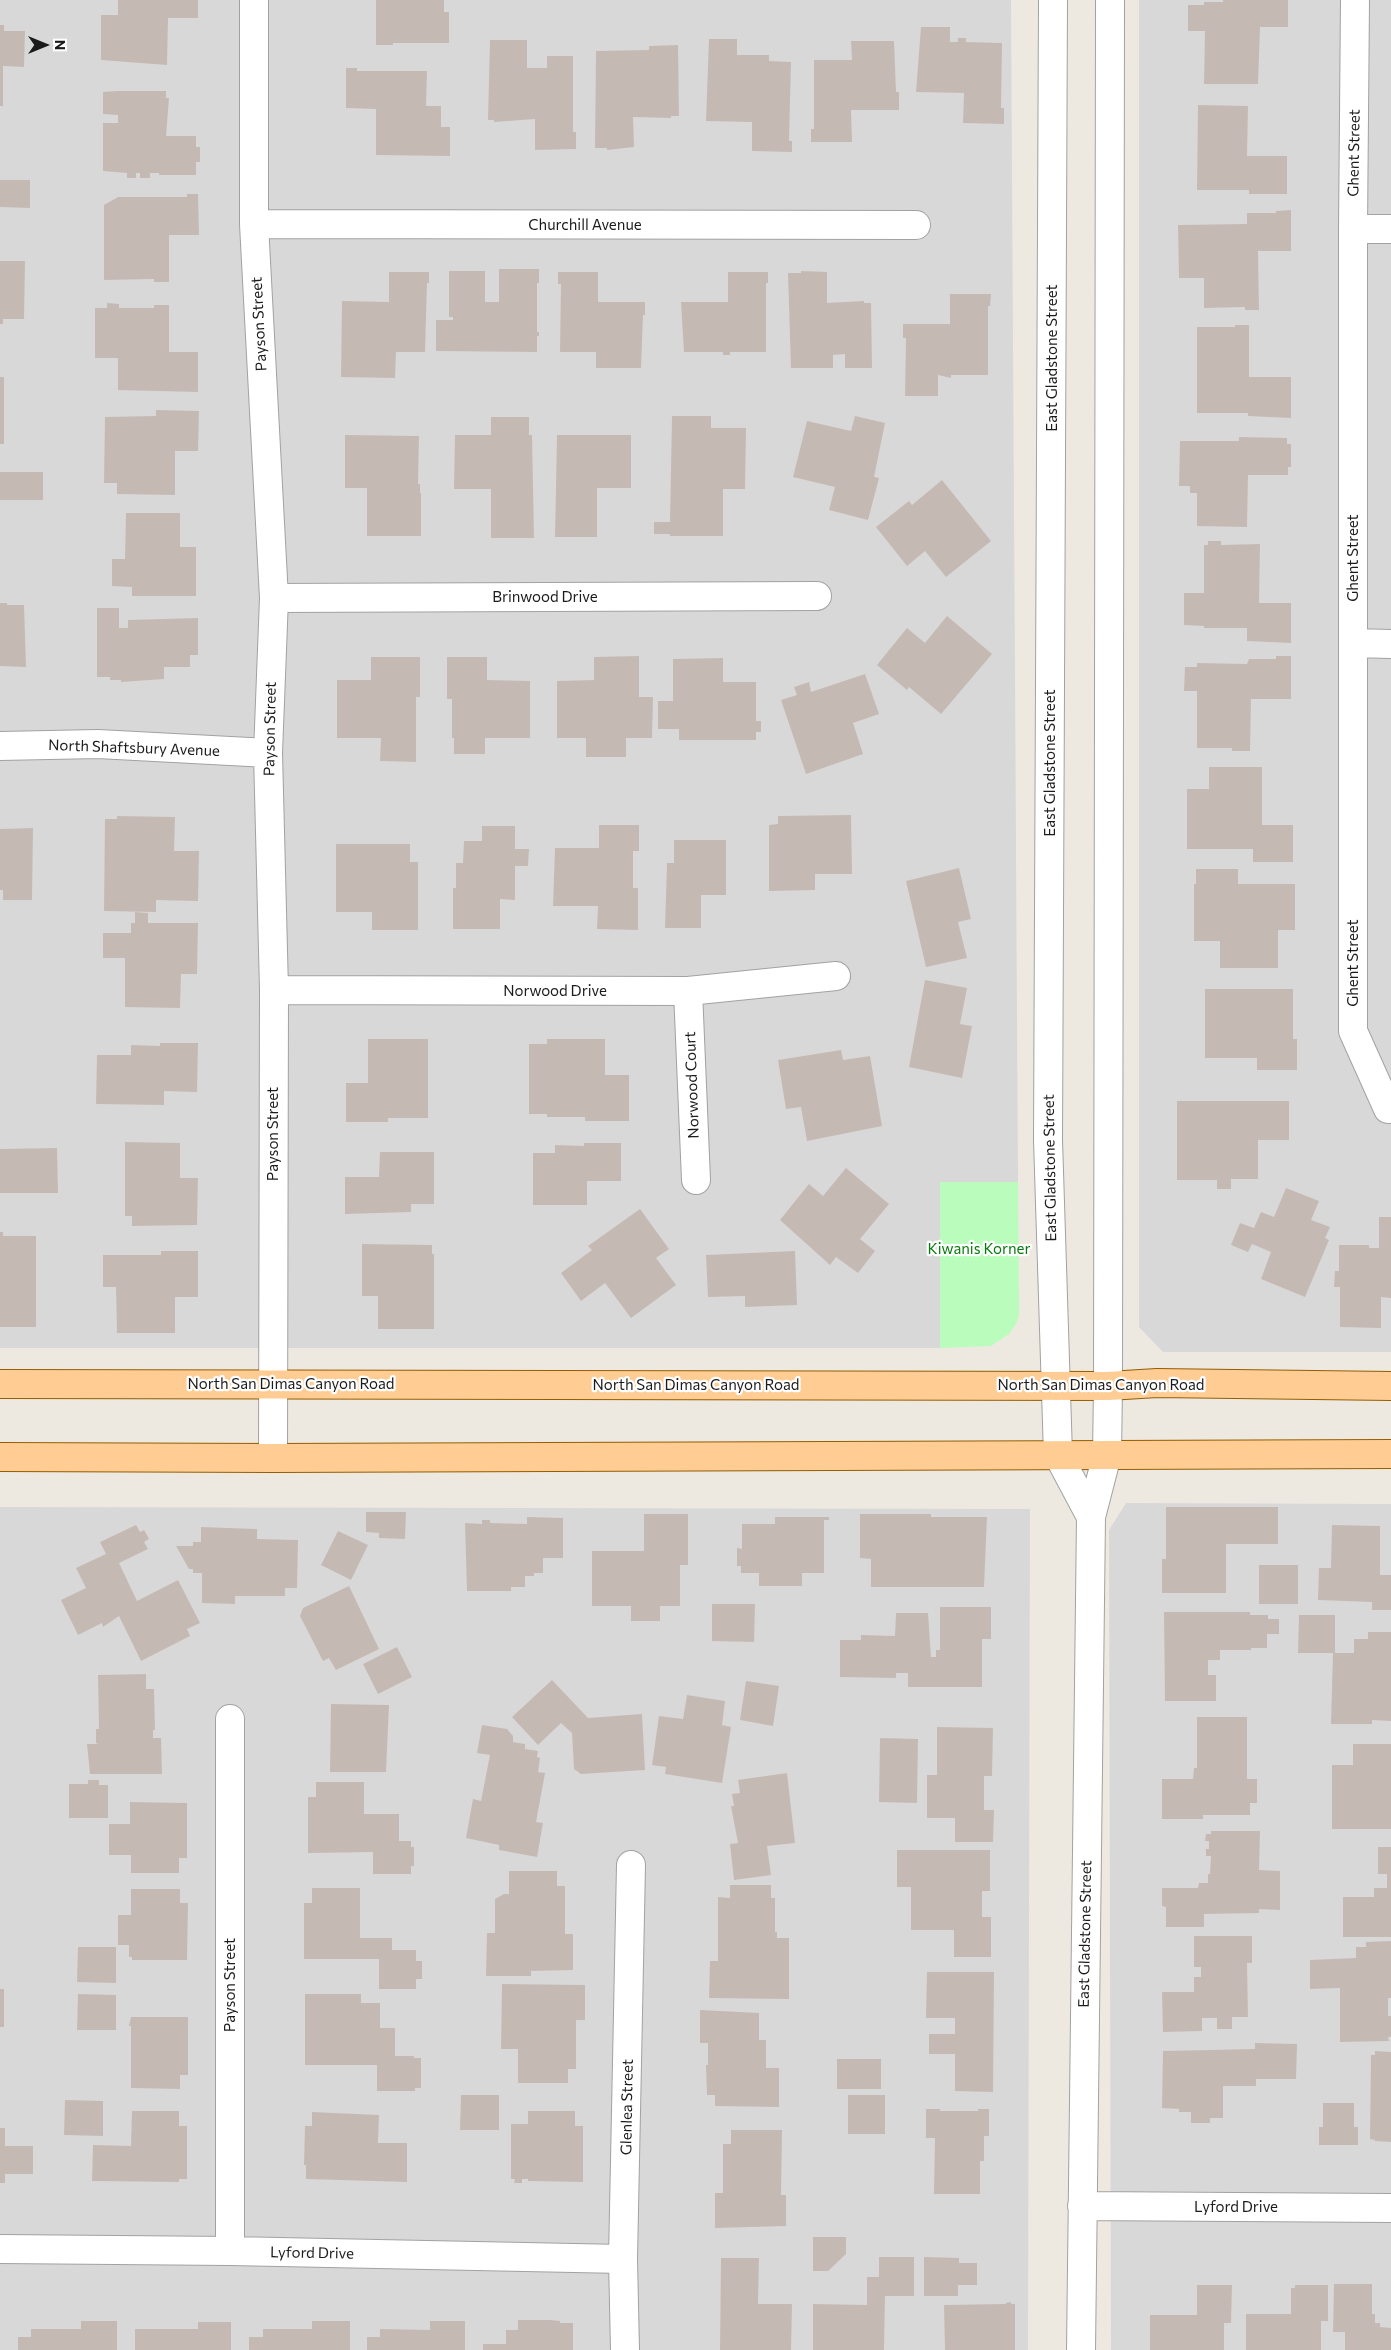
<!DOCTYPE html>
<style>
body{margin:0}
#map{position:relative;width:1391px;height:2350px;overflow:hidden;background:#eee9e0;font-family:Commissioner,sans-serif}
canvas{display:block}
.north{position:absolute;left:20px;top:20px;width:50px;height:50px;-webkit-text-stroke:4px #fff;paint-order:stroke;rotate:90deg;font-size:14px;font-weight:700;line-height:20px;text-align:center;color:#1b1b1b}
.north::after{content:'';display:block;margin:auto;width:18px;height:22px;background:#1b1b1b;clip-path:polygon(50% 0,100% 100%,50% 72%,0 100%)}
</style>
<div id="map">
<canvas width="1391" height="2350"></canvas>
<div class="north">N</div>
</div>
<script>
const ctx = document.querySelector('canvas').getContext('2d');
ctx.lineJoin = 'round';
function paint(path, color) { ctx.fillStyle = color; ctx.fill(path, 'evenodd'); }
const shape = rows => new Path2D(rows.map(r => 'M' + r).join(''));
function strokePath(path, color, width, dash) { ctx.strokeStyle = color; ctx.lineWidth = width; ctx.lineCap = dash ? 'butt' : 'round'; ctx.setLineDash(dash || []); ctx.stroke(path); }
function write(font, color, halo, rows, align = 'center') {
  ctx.font = font + ' Commissioner,sans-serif'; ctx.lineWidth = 4.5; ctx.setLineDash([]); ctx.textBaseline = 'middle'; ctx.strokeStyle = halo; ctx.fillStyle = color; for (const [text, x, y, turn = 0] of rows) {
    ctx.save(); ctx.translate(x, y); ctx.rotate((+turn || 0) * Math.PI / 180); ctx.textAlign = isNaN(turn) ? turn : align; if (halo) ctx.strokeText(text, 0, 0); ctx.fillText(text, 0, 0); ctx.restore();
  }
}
const residential = shape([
 [0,0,1011,0,1018,1182,940,1182,940,1348,0,1348],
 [1139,0,1391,0,1391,1352,1163,1352,1139,1327],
 [1126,1503,1391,1504,1391,2350,1111,2350,1109,1530],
 [0,1507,1030,1509,1028,2350,0,2350]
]);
const park = shape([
 [940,1182,1018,1182,1019,1315,1016,1324,1009,1334,991,1346,940,1348]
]);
const building = shape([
 [118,0,198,0,198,18,168,18,167,65,101,60,101,15,118,15],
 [376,0,444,0,444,12,449,12,449,43,393,43,393,45,376,45],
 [1223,0,1288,0,1288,27,1260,27,1258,84,1204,84,1205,31,1188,31,1188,5,1204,5,1204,2,1223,2],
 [0,25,4,25,4,31,25,31,24,67,3,66,3,106,0,106],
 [921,27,950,27,950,42,958,42,958,38,966,38,966,42,1002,43,1001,108,1004,108,1004,124,963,123,964,93,916,92],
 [709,39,737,39,737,55,769,55,769,61,791,62,789,141,792,141,792,152,752,151,752,122,706,121],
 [490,40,527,40,527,68,547,68,547,56,573,56,573,132,576,132,576,149,535,150,535,119,494,122,494,120,488,120],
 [851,41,894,41,896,92,899,92,899,110,851,110,852,142,811,142,811,129,814,129,814,60,852,60],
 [678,45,679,116,671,116,671,118,633,117,634,147,607,150,607,148,595,148,596,51,649,50,649,46],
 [346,68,357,68,357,71,427,71,426,106,441,106,441,127,450,127,450,156,376,155,376,109,346,108],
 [117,91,166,91,166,98,169,98,166,136,196,136,196,147,200,147,200,162,196,162,196,175,159,175,159,173,150,173,150,178,140,178,140,173,136,173,136,178,127,178,127,173,103,171,103,123,118,123,118,115,103,114,103,92],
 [1198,105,1248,106,1247,156,1287,156,1287,194,1249,194,1249,190,1197,190],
 [0,180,30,180,30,208,0,207],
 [187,194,198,194,199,235,169,235,169,282,154,282,154,279,104,280,104,205,118,197,187,197],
 [1291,210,1291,251,1258,251,1259,310,1245,310,1245,307,1204,308,1204,278,1179,278,1178,225,1247,224,1247,213,1276,213,1276,211],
 [0,261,25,261,24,319,3,319,3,324,0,324],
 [499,269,539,269,539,283,537,283,537,332,539,332,539,336,537,336,537,352,436,351,436,320,453,320,453,317,449,317,449,271,485,271,485,302,499,302],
 [801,271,827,272,827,303,864,301,864,303,871,303,872,368,845,368,845,354,833,355,833,368,791,368,788,273,801,273],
 [389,272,429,272,429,283,427,283,425,352,396,352,395,378,341,377,342,301,389,302],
 [558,272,598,272,598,302,645,302,645,315,643,315,641,368,596,368,596,352,560,352,561,284,558,284],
 [728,272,768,272,768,283,766,283,766,352,730,352,730,355,723,355,723,352,684,352,681,302,728,302],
 [950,294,991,294,990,306,988,306,988,375,951,375,951,378,938,375,938,396,905,396,906,338,903,338,903,324,950,324],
 [107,303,119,304,119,308,154,308,154,305,169,305,169,352,198,352,198,392,118,390,118,358,95,358,95,308,107,308],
 [1235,325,1249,325,1249,377,1291,377,1291,418,1248,416,1248,413,1197,413,1197,327,1235,327],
 [0,377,4,377,4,444,0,444],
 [156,410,199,411,198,451,175,451,175,495,117,494,117,483,104,483,105,417,156,416],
 [672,416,711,416,711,428,746,428,745,489,723,489,723,536,670,536,670,534,654,534,654,522,670,522],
 [855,416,885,423,874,477,879,478,868,520,829,510,835,487,793,477,807,421,851,431],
 [491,417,529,417,529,435,532,435,534,538,491,538,491,489,454,489,455,435,491,435],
 [345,435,419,436,418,484,420,484,420,493,421,493,421,536,367,536,367,488,345,488],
 [557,435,631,435,631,488,597,488,597,537,555,537],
 [1239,437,1287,438,1287,444,1291,444,1291,467,1288,467,1288,475,1248,475,1247,527,1197,526,1197,493,1190,493,1190,486,1179,486,1180,441,1239,441],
 [0,472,43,472,43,500,0,500],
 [942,480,991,541,946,577,925,551,907,566,876,527,909,501,912,505],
 [126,513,180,513,180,547,196,547,196,596,132,596,132,587,112,586,112,559,125,559],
 [1208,541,1221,541,1221,545,1260,544,1259,603,1291,603,1291,643,1247,641,1247,628,1204,628,1204,626,1184,625,1184,593,1204,593,1204,545,1208,545],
 [0,603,7,603,7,605,24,605,26,667,0,666],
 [97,608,119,608,119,628,128,628,128,620,198,618,198,655,190,655,190,667,164,667,164,679,121,682,121,680,110,680,110,677,97,677],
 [947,616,992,654,941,714,909,687,907,690,877,665,907,628,925,643],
 [639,656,639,697,653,697,652,738,626,738,626,757,586,757,586,738,557,738,557,681,594,680,594,657],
 [1276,656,1291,656,1291,699,1251,699,1250,751,1232,751,1232,748,1197,748,1197,691,1184,691,1185,667,1197,667,1197,663,1247,664,1249,659,1276,659],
 [371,657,420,657,420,697,416,697,416,762,380,761,381,738,337,738,337,680,371,680],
 [447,657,487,657,487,680,530,681,530,738,485,738,485,754,454,754,454,738,452,738,452,699,447,699],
 [723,658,723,682,756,682,756,721,761,721,761,732,756,732,756,740,679,740,679,729,658,729,658,701,673,701,673,659],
 [865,674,879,714,853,723,863,754,806,774,781,700,797,695,794,687,809,682,811,692],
 [1209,767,1262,767,1262,825,1293,825,1293,862,1253,862,1253,849,1187,849,1187,789,1209,789],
 [851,815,852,874,815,874,815,890,769,891,769,825,778,824,778,816],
 [117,816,175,817,174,851,199,851,198,901,156,900,156,912,104,911,105,819,117,819],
 [599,825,639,825,639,851,633,851,633,888,638,888,638,930,597,929,598,906,553,906,555,848,599,848],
 [482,826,515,826,515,849,529,849,528,866,515,866,515,900,500,899,500,929,453,929,453,888,456,888,456,863,463,863,464,841,482,841],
 [33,828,32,900,3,900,3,890,0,890,0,829],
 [674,840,726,840,726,895,701,895,701,928,665,928,667,863,674,863],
 [336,844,410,844,410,862,418,862,418,930,372,930,372,912,336,912],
 [959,868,971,919,958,922,967,958,926,967,906,881],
 [1196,869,1238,869,1238,884,1295,884,1295,930,1278,930,1278,968,1220,968,1220,941,1194,941,1194,884,1196,884],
 [135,912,148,913,148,923,198,923,197,974,181,974,180,1008,125,1007,125,958,103,958,103,933,131,933,131,923,135,923],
 [925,980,967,988,960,1024,972,1026,962,1078,909,1067],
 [1205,989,1293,989,1293,1039,1297,1039,1297,1070,1257,1070,1257,1058,1205,1058],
 [368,1039,428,1039,428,1118,388,1118,388,1122,346,1122,346,1083,368,1083],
 [547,1039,605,1039,605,1075,629,1075,629,1121,585,1121,585,1117,547,1117,547,1114,529,1114,529,1044,547,1044],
 [160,1043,198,1043,197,1092,164,1091,164,1105,96,1104,97,1055,131,1055,131,1045,160,1046],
 [841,1050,843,1060,870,1056,882,1126,807,1141,801,1107,786,1109,778,1060],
 [1177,1101,1289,1101,1289,1140,1258,1140,1258,1179,1231,1179,1231,1189,1217,1189,1217,1180,1177,1180],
 [125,1142,180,1143,180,1178,198,1178,197,1225,132,1226,132,1216,125,1216],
 [584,1143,621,1143,621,1181,587,1181,587,1205,533,1205,533,1153,555,1153,555,1145,584,1146],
 [57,1148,58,1193,0,1193,0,1149],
 [380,1152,434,1152,434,1204,411,1204,411,1212,345,1214,345,1177,379,1177],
 [846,1168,889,1204,860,1239,875,1251,858,1273,836,1257,830,1265,780,1220,809,1184,823,1196],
 [1286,1188,1319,1201,1311,1220,1330,1227,1325,1238,1329,1240,1305,1297,1261,1279,1271,1252,1252,1244,1248,1252,1231,1245,1240,1223,1254,1228,1261,1212,1274,1217],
 [640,1209,669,1249,656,1258,676,1285,631,1318,605,1283,581,1301,561,1273,592,1250,588,1246],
 [1379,1217,1391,1217,1391,1298,1381,1297,1381,1328,1340,1327,1340,1287,1334,1287,1335,1271,1339,1271,1339,1245,1369,1245,1369,1248,1379,1248],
 [0,1232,3,1232,3,1236,36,1236,36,1327,0,1327],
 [362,1244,432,1245,432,1254,434,1254,434,1329,378,1329,378,1296,362,1296],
 [161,1251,198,1251,198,1297,175,1297,175,1333,117,1333,116,1287,103,1287,103,1255,161,1255],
 [795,1251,797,1305,745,1307,745,1296,708,1297,706,1255],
 [1166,1507,1278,1507,1278,1544,1226,1544,1226,1593,1162,1593,1162,1559,1166,1559],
 [366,1512,406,1512,405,1539,379,1538,379,1533,366,1532],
 [644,1514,688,1514,688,1565,680,1565,680,1606,660,1606,660,1621,631,1621,631,1606,592,1606,592,1551,644,1551],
 [860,1514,931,1514,931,1517,987,1517,984,1587,871,1587,871,1559,860,1558],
 [527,1517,563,1518,563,1558,543,1558,543,1573,534,1573,534,1576,525,1576,525,1587,511,1587,511,1591,467,1591,465,1523,482,1524,482,1520,490,1520,490,1523,527,1524],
 [775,1517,829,1517,829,1520,824,1520,824,1573,802,1573,802,1586,759,1586,759,1573,741,1573,741,1566,737,1566,737,1548,742,1549,742,1524,775,1524],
 [136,1525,140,1532,144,1530,149,1539,144,1542,148,1549,119,1563,137,1601,178,1580,200,1623,187,1629,190,1636,141,1661,119,1616,103,1627,102,1623,78,1635,61,1600,86,1588,76,1568,106,1554,100,1542],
 [1332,1525,1380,1526,1380,1575,1391,1575,1391,1610,1372,1610,1372,1602,1318,1600,1319,1568,1331,1568],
 [201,1527,257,1529,257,1539,298,1540,297,1588,285,1588,285,1596,235,1596,235,1604,202,1603,202,1573,193,1573,193,1569,189,1569,176,1546,193,1546,193,1542,201,1542],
 [338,1531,368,1545,351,1580,321,1565],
 [1259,1565,1298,1565,1298,1604,1259,1604],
 [349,1586,379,1649,336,1670,329,1658,323,1661,300,1616,303,1608],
 [712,1604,755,1604,754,1642,712,1641],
 [940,1607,991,1607,991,1639,982,1639,982,1687,908,1687,908,1673,896,1673,896,1678,840,1677,840,1640,861,1640,861,1635,895,1636,896,1613,928,1613,931,1657,936,1657,936,1650,940,1650],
 [1164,1612,1250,1612,1250,1615,1268,1615,1268,1619,1279,1619,1279,1634,1267,1634,1267,1648,1251,1648,1251,1650,1220,1650,1220,1660,1208,1660,1208,1675,1216,1675,1216,1701,1165,1701],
 [1299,1615,1335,1615,1335,1653,1354,1653,1354,1639,1368,1639,1368,1632,1391,1632,1391,1721,1372,1720,1372,1724,1331,1724,1333,1653,1298,1653],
 [397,1647,412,1677,378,1694,363,1664],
 [146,1674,146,1689,154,1689,155,1730,153,1730,153,1738,161,1738,162,1774,90,1774,87,1744,98,1744,96,1743,96,1729,99,1729,98,1675],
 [552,1680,588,1718,642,1714,645,1770,581,1774,574,1769,572,1733,561,1723,538,1745,512,1717],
 [746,1681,779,1686,773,1726,740,1720],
 [687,1695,725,1701,722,1725,731,1727,722,1783,665,1774,666,1767,652,1765,659,1716,683,1719],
 [331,1704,389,1705,386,1772,330,1772],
 [1197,1717,1247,1717,1247,1779,1257,1779,1257,1803,1250,1803,1250,1815,1203,1815,1203,1819,1162,1819,1162,1779,1193,1779,1194,1768,1197,1768],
 [482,1725,507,1729,513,1736,513,1742,525,1744,525,1749,538,1751,537,1757,540,1758,538,1772,545,1773,536,1822,543,1823,537,1857,499,1850,499,1845,466,1838,473,1799,481,1801,490,1755,477,1753],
 [937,1727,993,1728,992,1776,984,1776,984,1810,994,1810,993,1842,955,1842,955,1818,927,1818,927,1775,937,1775],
 [880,1738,918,1739,917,1803,879,1802],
 [1353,1744,1391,1744,1391,1829,1332,1829,1332,1765,1353,1765],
 [787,1773,795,1843,767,1846,771,1875,734,1880,730,1844,738,1843,731,1806,734,1806,732,1794,740,1793,738,1780],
 [88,1780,99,1780,99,1785,108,1785,108,1818,69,1818,69,1784,88,1784],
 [316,1782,364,1782,364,1814,399,1814,399,1841,411,1841,411,1847,414,1847,414,1866,411,1866,411,1874,373,1874,373,1852,308,1853,308,1797,316,1797],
 [130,1802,187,1803,187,1858,179,1858,179,1873,131,1873,131,1855,109,1855,109,1824,130,1824],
 [1211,1831,1260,1831,1259,1870,1280,1871,1280,1910,1259,1909,1259,1913,1204,1914,1204,1927,1166,1927,1166,1907,1162,1906,1162,1888,1198,1888,1199,1883,1208,1883,1208,1874,1210,1874,1211,1856,1206,1856,1206,1849,1209,1849,1209,1841,1205,1841,1206,1834,1211,1834],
 [1378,1847,1391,1847,1391,1937,1343,1937,1343,1897,1374,1897,1374,1888,1387,1888,1387,1874,1378,1874],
 [897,1850,990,1850,990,1891,982,1891,982,1917,991,1917,991,1957,954,1957,954,1930,911,1930,911,1887,897,1887],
 [509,1871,557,1871,557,1886,565,1886,565,1934,573,1934,573,1970,531,1971,531,1976,486,1976,487,1933,495,1933,495,1899,504,1894,509,1894],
 [730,1885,771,1885,771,1898,775,1898,775,1932,777,1932,777,1938,789,1938,789,1999,709,1998,710,1961,718,1961,718,1897,730,1898],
 [312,1888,360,1888,360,1938,392,1938,392,1950,416,1950,416,1961,422,1961,422,1979,416,1979,416,1989,379,1989,379,1959,304,1959,304,1903,312,1903],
 [131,1889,180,1889,180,1903,188,1903,187,1960,132,1960,132,1957,129,1957,129,1945,118,1945,118,1915,131,1915],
 [1194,1936,1252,1936,1252,1963,1247,1963,1248,2017,1232,2017,1232,2029,1217,2029,1217,2018,1202,2018,1202,2031,1163,2032,1162,1992,1194,1992,1194,1977,1201,1977,1201,1967,1194,1967],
 [1391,1941,1391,1998,1388,1998,1388,2016,1391,2016,1391,2037,1388,2037,1389,2041,1340,2042,1340,1988,1310,1989,1310,1960,1356,1958,1356,1947,1366,1947,1366,1942],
 [78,1947,116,1947,116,1983,77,1982],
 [927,1972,994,1972,993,2092,955,2091,955,2054,929,2054,929,2034,955,2034,955,2018,926,2018],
 [502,1984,585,1985,585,2020,576,2020,576,2069,568,2069,568,2083,518,2083,518,2049,501,2049],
 [0,1989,4,1989,4,2027,0,2027],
 [78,1994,116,1995,116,2030,77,2030],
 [305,1994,361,1994,361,2003,380,2003,380,2028,395,2028,395,2056,414,2056,414,2058,421,2058,421,2088,415,2088,415,2091,377,2091,377,2065,305,2065],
 [700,2010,759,2013,759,2040,766,2040,766,2068,779,2068,779,2107,715,2106,715,2095,707,2095,706,2065,708,2065,708,2043,700,2043],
 [131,2017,188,2017,188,2075,180,2075,180,2089,131,2088,131,2026,129,2026],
 [1255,2043,1297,2044,1296,2079,1256,2079,1256,2086,1223,2086,1223,2118,1210,2118,1210,2123,1191,2123,1191,2112,1179,2112,1179,2109,1162,2108,1163,2051,1255,2049],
 [1375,2051,1391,2052,1391,2142,1375,2141,1375,2140,1370,2139,1371,2055,1375,2055],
 [837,2059,881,2059,881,2089,837,2089],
 [461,2095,499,2095,499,2130,460,2130],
 [848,2095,885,2095,885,2134,848,2134],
 [65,2100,103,2101,103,2136,64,2135],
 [1323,2103,1354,2103,1354,2127,1358,2127,1358,2145,1319,2145,1319,2127,1323,2127],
 [926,2109,940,2109,940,2111,978,2111,978,2109,989,2109,989,2136,984,2136,984,2161,980,2161,980,2194,934,2194,935,2138,926,2138],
 [132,2111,179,2111,179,2126,187,2126,187,2179,179,2179,179,2182,92,2181,93,2145,131,2146],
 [528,2111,575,2111,575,2126,583,2126,583,2182,528,2181,528,2179,522,2179,522,2183,514,2183,515,2179,511,2179,511,2124,528,2124],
 [312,2112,379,2115,378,2143,407,2143,407,2182,306,2179,306,2165,304,2165,305,2126,312,2126],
 [0,2128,5,2128,5,2146,33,2146,33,2174,5,2174,5,2183,0,2183],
 [731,2130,782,2130,781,2195,786,2195,786,2226,715,2228,715,2193,723,2193,723,2144,731,2144],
 [813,2237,846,2237,846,2254,828,2271,813,2271],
 [879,2257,914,2257,914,2296,885,2296,884,2350,813,2350,813,2304,867,2305,867,2277,879,2277],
 [924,2257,959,2258,959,2263,977,2263,977,2285,958,2285,958,2296,924,2296],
 [721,2258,759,2258,758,2304,792,2304,791,2350,720,2350],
 [1334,2284,1372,2284,1372,2314,1375,2314,1375,2323,1380,2323,1380,2327,1391,2328,1391,2350,1345,2350,1345,2332,1333,2332],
 [1197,2285,1232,2285,1231,2323,1224,2323,1224,2350,1150,2350,1150,2315,1197,2315],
 [1295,2285,1328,2285,1328,2321,1321,2321,1321,2350,1246,2350,1246,2314,1291,2314,1291,2288,1295,2288],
 [1011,2302,1011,2304,1015,2304,1015,2350,945,2350,944,2305,1006,2304,1006,2303],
 [518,2320,550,2320,560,2321,560,2323,573,2323,573,2350,483,2350,483,2344,506,2344,506,2330,518,2330],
 [81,2321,117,2321,117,2350,18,2350,18,2337,31,2337,31,2329,81,2329],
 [312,2321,350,2321,350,2350,249,2350,249,2337,263,2337,263,2329,312,2329],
 [430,2321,465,2321,465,2350,367,2350,367,2337,380,2337,380,2329,430,2330],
 [198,2322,231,2322,231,2350,135,2350,135,2329,198,2329]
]);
const minor = shape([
 [254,0,254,224,274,598,268,753,274,990,273,1458],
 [1053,0,1048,1140,1058,1455,1091,1517],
 [1355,0,1353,229,1353,1031,1388,1109],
 [254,224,916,225],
 [1353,229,1391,229],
 [274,598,817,596],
 [1353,643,1391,644],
 [0,746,98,744,268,753],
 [274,990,688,991,836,976],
 [688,991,696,1180],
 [230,1719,230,2251],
 [1082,2206,1391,2208],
 [0,2249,230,2251,623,2259],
 [625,2350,623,2259,631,1865],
 [1081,2350,1091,1517,1107,1455,1108,1386,1110,0]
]);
const major = shape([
 [0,1384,1108,1386,1157,1383,1391,1386],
 [0,1457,273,1458,1391,1454]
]);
const streetNames = [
 ["Ghent Street",1354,153,-89],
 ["Churchill Avenue",585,225],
 ["Payson Street",259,324,-93],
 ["East Gladstone Street",1052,358,-90],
 ["Ghent Street",1353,558,-90],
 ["Brinwood Drive",545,597],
 ["Payson Street",270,729,-89],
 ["North Shaftsbury Avenue",134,748,2],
 ["East Gladstone Street",1050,763,-90],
 ["Ghent Street",1353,963,-90],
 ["Norwood Drive",555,991],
 ["Norwood Court",692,1085,-92],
 ["Payson Street",273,1134,-90],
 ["East Gladstone Street",1050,1168,-91],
 ["North San Dimas Canyon Road",291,1384],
 ["North San Dimas Canyon Road",696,1385],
 ["North San Dimas Canyon Road",1101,1385],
 ["East Gladstone Street",1085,1934,-89],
 ["Payson Street",230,1985,-90],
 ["Glenlea Street",627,2107,-89],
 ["Lyford Drive",1236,2207],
 ["Lyford Drive",312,2253,1]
];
const parkNames = [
 ["Kiwanis Korner",979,1249]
];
paint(residential, '#d9d8d8');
paint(park, '#b9fcbc');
paint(building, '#c5bab3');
strokePath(minor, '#a2a2a2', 30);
strokePath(major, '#935d00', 30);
strokePath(minor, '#fff', 28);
strokePath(major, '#ffcd94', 28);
write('15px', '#1b1b1b', '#fff', streetNames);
write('15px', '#067c0c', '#fff', parkNames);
</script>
